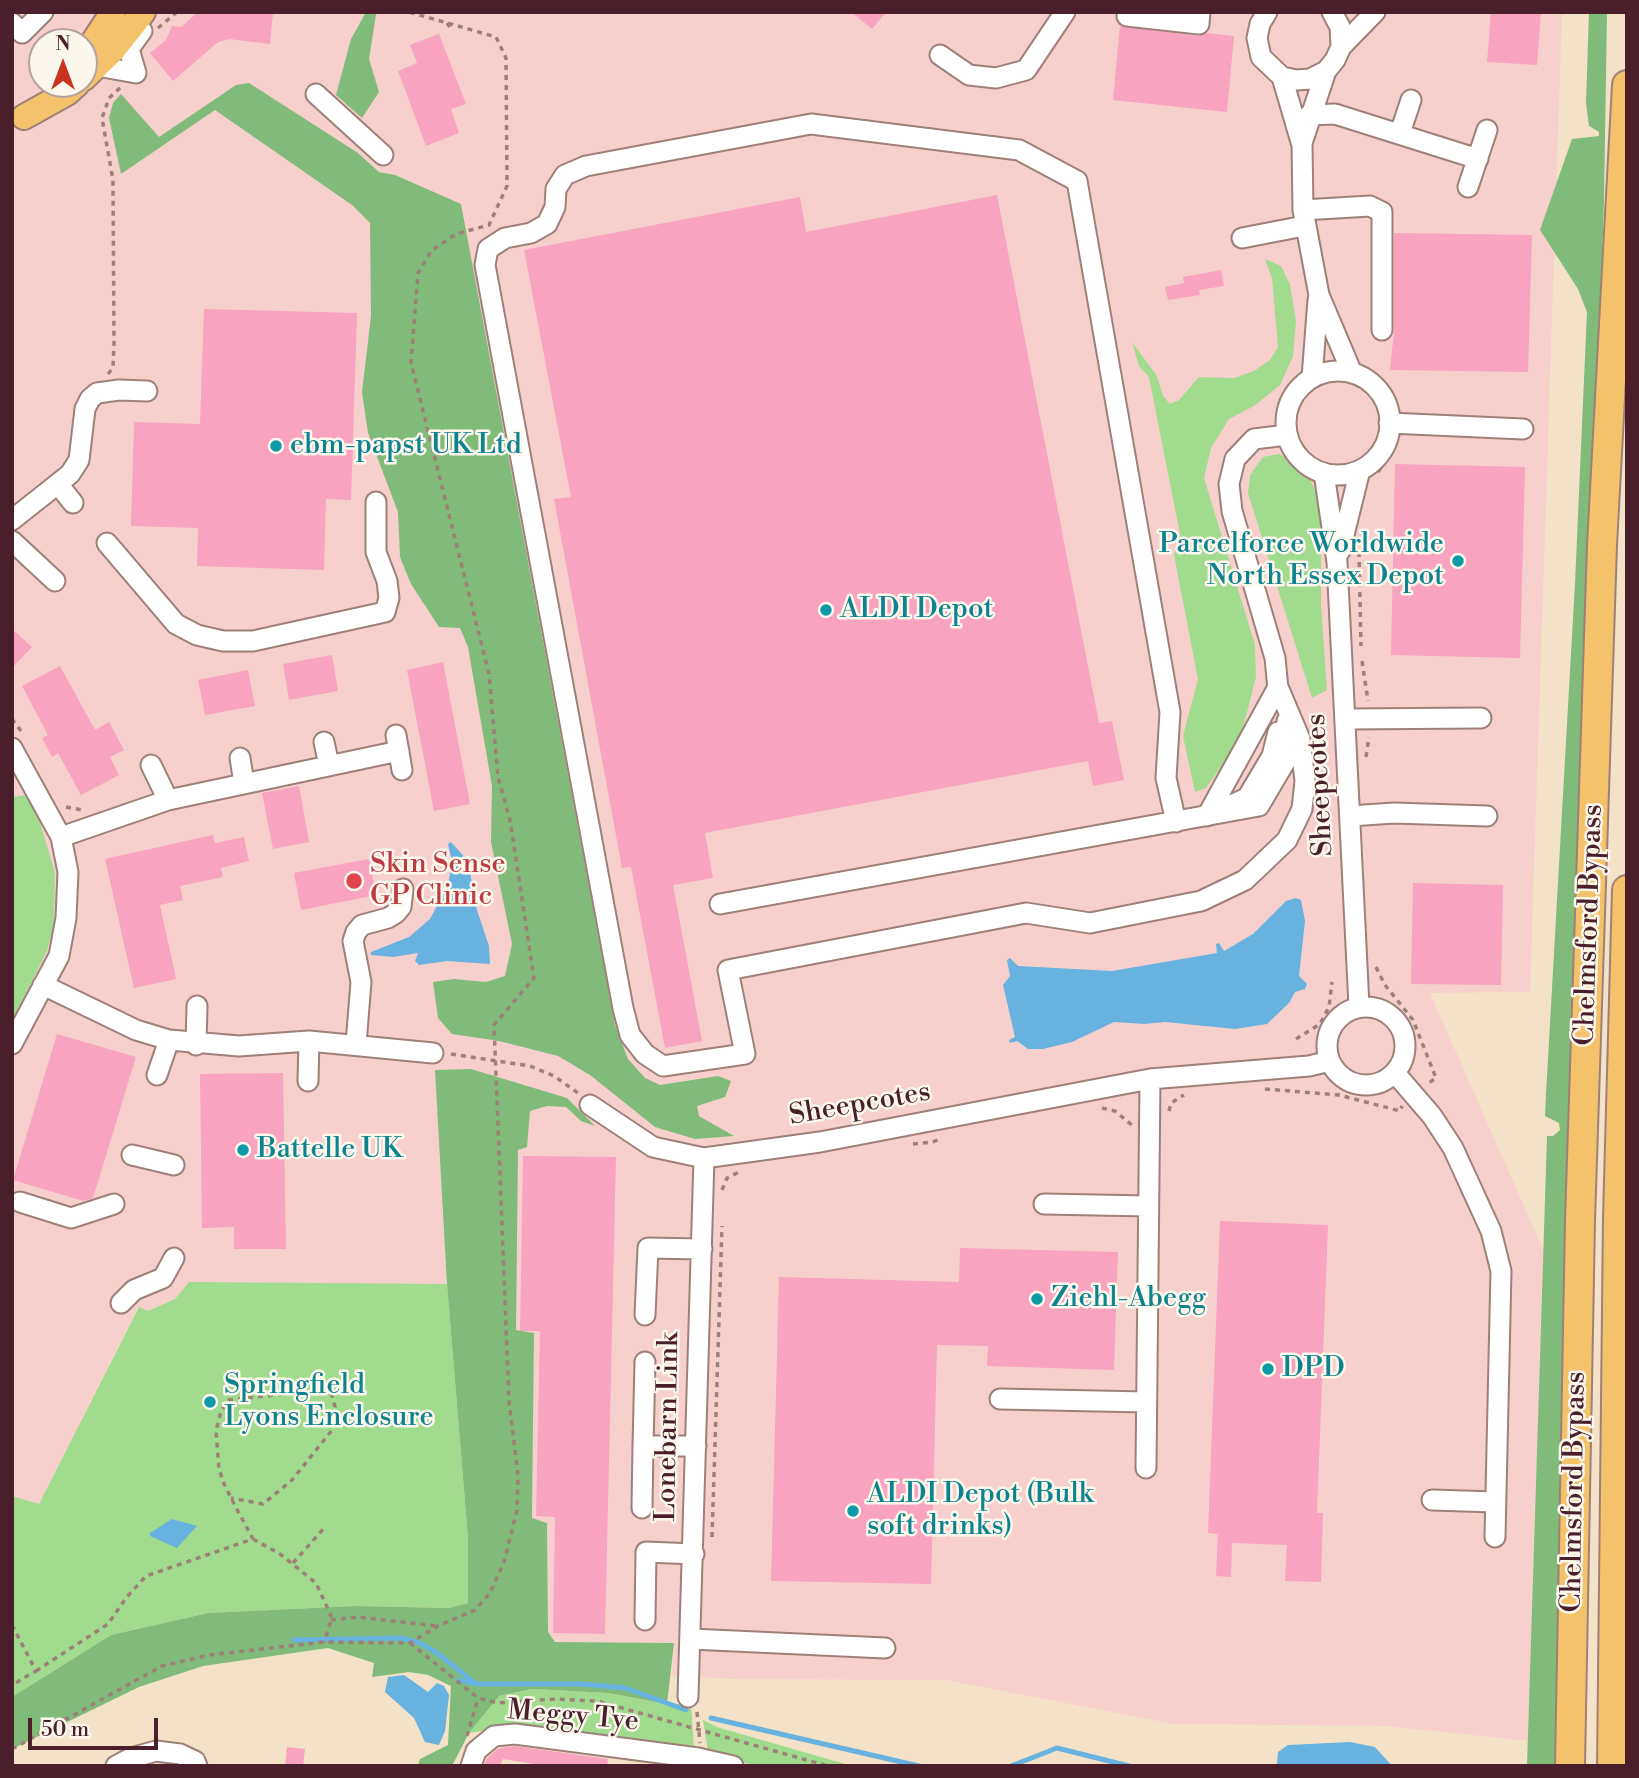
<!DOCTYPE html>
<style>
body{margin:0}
#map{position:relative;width:1639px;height:1778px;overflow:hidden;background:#f3e2c7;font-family:"Libre Bodoni",serif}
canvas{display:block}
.frame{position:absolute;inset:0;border:14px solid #4a1f2b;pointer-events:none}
.north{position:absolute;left:28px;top:28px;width:70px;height:70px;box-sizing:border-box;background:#fbf7ec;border:2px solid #b4a19f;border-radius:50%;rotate:0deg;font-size:19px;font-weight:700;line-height:28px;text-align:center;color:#4a1f2b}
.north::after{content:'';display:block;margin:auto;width:24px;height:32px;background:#c8321e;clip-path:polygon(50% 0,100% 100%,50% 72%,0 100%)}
.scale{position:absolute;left:28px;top:1718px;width:130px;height:32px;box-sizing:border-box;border:4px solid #4a1f2b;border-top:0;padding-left:9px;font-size:21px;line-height:24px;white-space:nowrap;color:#4a1f2b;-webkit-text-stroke:5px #fbf7ec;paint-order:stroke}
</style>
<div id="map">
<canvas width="1639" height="1778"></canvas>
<div class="frame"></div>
<div class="north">N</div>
<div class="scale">50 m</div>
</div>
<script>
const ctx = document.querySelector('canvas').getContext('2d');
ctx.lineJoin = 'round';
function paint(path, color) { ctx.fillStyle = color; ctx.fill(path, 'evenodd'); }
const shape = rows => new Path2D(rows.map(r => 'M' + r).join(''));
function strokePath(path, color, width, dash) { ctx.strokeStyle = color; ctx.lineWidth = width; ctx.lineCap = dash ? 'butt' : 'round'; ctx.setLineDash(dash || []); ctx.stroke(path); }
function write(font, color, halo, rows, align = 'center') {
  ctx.font = font + ' "Libre Bodoni",serif'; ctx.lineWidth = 5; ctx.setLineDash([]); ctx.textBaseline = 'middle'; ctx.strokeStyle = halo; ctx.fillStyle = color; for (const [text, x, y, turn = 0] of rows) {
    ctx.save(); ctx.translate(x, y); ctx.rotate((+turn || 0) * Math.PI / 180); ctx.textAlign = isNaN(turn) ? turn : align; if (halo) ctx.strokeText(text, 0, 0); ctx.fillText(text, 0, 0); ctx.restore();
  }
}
const built = shape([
 [12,12,1562,12,1530,992,1430,993,1543,1249,1528,1741,1387,1726,1174,1724,946,1680,730,1679,672,1675,674,1643,555,1642,548,1632,547,1524,532,1518,534,1333,189,1282,175,1299,148,1311,138,1307,39,1505,12,1496],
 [42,42,84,42,84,84,42,84]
]);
const green = shape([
 [1265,259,1281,266,1290,285,1296,321,1293,356,1280,385,1254,406,1229,419,1211,448,1204,478,1255,645,1256,677,1240,740,1206,788,1195,792,1183,736,1198,679,1174,555,1180,534,1149,377,1139,366,1132,342,1157,376,1163,396,1170,404,1179,400,1199,377,1234,378,1254,371,1270,360,1278,347,1272,278],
 [1278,454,1295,460,1307,472,1318,498,1321,518,1321,604,1327,690,1312,698,1248,493,1250,475,1263,457],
 [27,795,38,816,55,872,54,924,47,951,12,1021,12,797],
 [189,1282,447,1284,468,1538,468,1603,449,1608,355,1606,208,1613,111,1635,12,1697,12,1496,39,1504,139,1307,148,1311,175,1299],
 [532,1689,608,1693,667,1704,691,1704,694,1748,502,1728,469,1733,499,1696],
 [703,1720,717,1727,852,1766,758,1766,733,1760,708,1751]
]);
const forest = shape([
 [366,12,376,14,369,59,379,92,362,118,336,95,351,39],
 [1589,12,1607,12,1604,201,1555,1766,1527,1766,1547,1136,1553,1136,1560,1130,1559,1123,1545,1116,1546,1094,1575,583,1587,312,1578,289,1540,230,1572,139,1599,136,1599,132,1589,126,1586,103],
 [249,83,358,153,379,172,395,175,461,204,615,1025,628,1059,645,1078,660,1085,718,1076,731,1081,725,1097,697,1106,699,1116,734,1136,695,1139,655,1127,590,1075,558,1056,499,1041,452,1034,438,1018,433,982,454,979,486,982,505,976,512,944,491,842,492,786,468,647,460,628,439,627,411,584,400,557,398,512,368,433,362,392,371,316,370,223,352,205,215,110,121,174,109,118,113,103,121,94,159,137,236,85],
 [471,1069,567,1098,595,1126,581,1121,566,1107,547,1106,530,1111,527,1147,518,1150,516,1330,534,1333,532,1518,547,1523,548,1632,555,1642,674,1643,667,1704,608,1693,532,1689,499,1696,469,1733,452,1766,418,1766,420,1759,448,1745,451,1686,428,1675,409,1672,372,1677,374,1663,328,1648,203,1666,139,1687,12,1749,12,1697,111,1635,208,1613,355,1606,449,1608,468,1603,468,1538,447,1284,435,1070]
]);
const water = shape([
 [451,842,468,861,477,910,489,946,490,964,447,961,419,965,415,961,418,953,393,957,371,955,371,952,409,937,430,919,448,885,452,861,448,844],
 [1296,898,1301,900,1305,921,1299,976,1307,984,1305,989,1295,992,1289,1003,1267,1024,1235,1029,1165,1022,1144,1024,1114,1022,1072,1042,1043,1049,1028,1049,1017,1041,1010,1043,1009,1040,1015,1037,1003,985,1010,976,1007,960,1010,958,1018,966,1112,971,1217,953,1216,944,1219,943,1224,951,1253,934,1286,901],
 [172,1519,197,1526,177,1548,150,1536,150,1533],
 [404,1675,428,1692,437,1683,444,1686,449,1695,445,1731,439,1745,425,1742,414,1718,385,1692,388,1677],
 [1350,1742,1375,1747,1392,1766,1277,1764,1278,1752,1288,1745]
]);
const stream = shape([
 [294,1640,401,1638,420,1643,437,1653,476,1684,581,1684,625,1688,686,1710],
 [458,1680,472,1683],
 [711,1718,919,1766],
 [1011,1766,1057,1748,1129,1766]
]);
const building = shape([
 [198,12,273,12,270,44,229,39,218,42,173,81,150,53,166,40,172,26,181,27],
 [851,12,886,12,872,29],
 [1491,12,1541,12,1537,65,1487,62],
 [1120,26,1198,36,1207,33,1234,36,1227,112,1113,100],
 [439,34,466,104,451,109,459,133,426,146,398,71,417,63,410,45],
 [997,195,1099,723,1112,721,1124,780,1093,786,1088,761,705,833,713,878,673,885,702,1041,665,1048,631,867,622,868,554,499,571,497,524,250,800,197,806,232],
 [1394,233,1532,235,1528,372,1390,370,1394,330],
 [1221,270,1224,286,1199,290,1200,295,1168,300,1165,287,1184,283,1183,277],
 [204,309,357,313,351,500,326,499,324,570,197,566,198,528,131,526,134,422,200,424],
 [1395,464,1525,467,1520,658,1391,655],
 [12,629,32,647,12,668],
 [332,655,338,691,289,700,283,664],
 [443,662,470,804,434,811,407,670],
 [60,666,95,730,109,722,124,750,110,757,119,775,81,795,58,753,52,757,42,738,48,735,22,686],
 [248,670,255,706,205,715,198,680],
 [299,786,309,842,273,849,262,793],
 [213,835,215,843,244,837,249,861,221,868,223,877,180,886,183,900,160,905,176,979,134,988,105,859],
 [369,859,376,895,301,910,294,873],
 [1413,883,1503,885,1501,985,1411,984],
 [57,1034,136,1057,93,1198,83,1201,13,1180],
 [283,1073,286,1249,234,1249,234,1227,202,1228,200,1074],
 [523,1156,616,1157,605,1634,553,1633,555,1517,536,1516,540,1331,520,1331],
 [1220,1221,1328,1225,1317,1513,1323,1513,1321,1582,1285,1581,1287,1545,1232,1543,1231,1577,1216,1576,1218,1534,1208,1533],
 [960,1248,1118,1252,1114,1370,987,1366,988,1346,937,1345,931,1584,771,1581,779,1277,959,1282],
 [515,1746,608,1759,607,1766,546,1766,503,1759,500,1766,484,1766,487,1758,499,1748],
 [287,1747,305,1749,303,1766,285,1766]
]);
const path = shape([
 [447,23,452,30],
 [158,28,177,12],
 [108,374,113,368,114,343,113,180,102,118,109,98,121,87],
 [1369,374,1394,398,1395,408],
 [1378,472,1398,440],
 [1359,552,1361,646],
 [1362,661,1368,701],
 [12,719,21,731],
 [1366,757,1369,737],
 [66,807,82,810],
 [1376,967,1385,985,1413,1020,1436,1078,1426,1085],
 [1296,1039,1320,1024,1329,1007,1332,982],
 [451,1054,530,1066,554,1076,578,1093],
 [1265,1089,1339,1095,1400,1111,1402,1106],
 [1102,1108,1115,1111,1133,1126],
 [1169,1111,1171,1103,1184,1095],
 [913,1144,933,1142,942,1138],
 [722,1190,727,1178,739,1172],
 [712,1537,722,1226],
 [253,1539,280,1554,316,1583,332,1618,324,1642],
 [293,1563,326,1526],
 [331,1620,358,1617,437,1626],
 [12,1625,36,1671,12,1685],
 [410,1643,478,1698,498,1703,556,1699,597,1701,828,1766],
 [36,1671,108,1624,126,1598,146,1576,253,1539,240,1515,231,1498,224,1484,219,1469,216,1431,221,1411,229,1400,284,1394,312,1381,331,1392,335,1407,332,1413,333,1429,292,1480,263,1504,231,1498],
 [697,1712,700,1743],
 [467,1736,478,1698],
 [12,1749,162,1666,209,1655,324,1642,410,1643,438,1626,475,1610,490,1593,504,1562,517,1510,518,1475,509,1401,494,1025,534,978,510,820,498,777,489,674,411,363,418,273,431,251,456,234,489,225,507,186,506,58,496,37,409,12]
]);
const minor = shape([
 [1129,12,1127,16,1199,24,1200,12],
 [1267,12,1260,24,1257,38,1261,57,1282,77,1296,80,1310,79,1326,71,1335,60,1341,47,1340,27,1332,12],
 [12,23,22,33,43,12],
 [1341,47,1375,12],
 [940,55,969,75,996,78,1026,70,1065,12],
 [97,66,136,73],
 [1326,71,1302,143,1303,210,1319,295,1352,373],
 [136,73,129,49,142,31],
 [1282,77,1301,142],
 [316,94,383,155],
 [1309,115,1335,114,1478,159],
 [1400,133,1411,100],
 [1468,187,1487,130],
 [1303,210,1370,206,1382,212,1382,330],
 [1242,238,1304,226],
 '1286 423a52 52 0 1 1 104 0a52 52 0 1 1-104 0Z',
 [1312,378,1318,300],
 [1389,423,1523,429],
 [1324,473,1337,562,1359,1006],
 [58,484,73,503],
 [12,520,70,474,79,460,85,409,90,399,97,393,119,390,147,391],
 [12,541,55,581],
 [107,543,176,624,197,635,223,641,253,641,385,612,389,598,387,581,376,552,376,502],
 [1340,551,1360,470],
 [1279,699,1275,658,1232,511,1229,484,1235,459,1254,439,1287,435],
 [1346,719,1481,718],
 [396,735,402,770],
 [324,742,329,765],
 [12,748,61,837,68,872,66,918,59,956,12,1044],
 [240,758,244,783],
 [151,765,168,800],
 [1227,807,1247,798,1272,756,1278,732],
 [1207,816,1278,687],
 [1350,816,1394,813,1487,816],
 [1176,822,1166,778,1170,712,1077,181,1019,150,811,124,586,166,565,175,556,189,555,207,547,224,531,233,505,238,488,249,485,265,623,1008,630,1035,645,1054,663,1066,745,1054,728,970,1026,913,1090,923,1201,901,1245,880,1287,840,1302,809,1305,781,1300,739,1278,687],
 [61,837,168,800,399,751],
 [720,904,1259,806,1285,762,1287,721],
 [43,985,136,1030,169,1040,239,1046,309,1041,433,1053],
 '1327 1046a39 39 0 1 1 78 0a39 39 0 1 1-78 0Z',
 [356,1044,361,982,353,941,356,932,362,925,388,918,396,913,401,907,403,889],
 [196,1045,197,1006],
 [1395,1073,1432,1116,1453,1148,1491,1231,1501,1271,1495,1537],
 [157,1075,169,1040],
 [308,1081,309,1041],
 [590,1105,653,1147,704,1158,820,1142,1150,1079,1309,1066,1330,1061],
 [132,1155,174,1165],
 [20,1202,71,1218,114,1204],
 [1044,1204,1148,1206],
 [121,1303,134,1290,163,1278,174,1258],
 [645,1315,648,1248,702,1249],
 [645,1362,643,1446,696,1446],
 [1000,1399,1146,1402],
 [1146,1468,1150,1079],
 [1432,1500,1495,1502],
 [642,1508,643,1446],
 [645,1620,646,1552,694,1554],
 [691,1639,885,1648],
 [688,1697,704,1158],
 [116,1766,131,1758,156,1751,180,1754,195,1761,197,1766],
 [471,1766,476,1751,494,1736,515,1734,698,1758,733,1766]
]);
const major = shape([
 [84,56,113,12],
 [84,78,113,50,143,12],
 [24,117,67,93,77,84]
]);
const highway = shape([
 [1570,1766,1580,1221,1602,545,1627,85],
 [1612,1766,1618,1218,1627,890]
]);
const markers = [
 [276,446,7,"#0f9aa8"],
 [1458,561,7,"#0f9aa8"],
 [826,610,7,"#0f9aa8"],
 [354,881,9,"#e0444e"],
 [243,1150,7,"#0f9aa8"],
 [1037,1299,7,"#0f9aa8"],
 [1268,1369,7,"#0f9aa8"],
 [210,1402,7,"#0f9aa8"],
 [853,1511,7,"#0f9aa8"]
];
const cultureNames = [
 ["ebm-papst UK Ltd",290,446],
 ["Parcelforce Worldwide",1444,545,"right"],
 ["North Essex Depot",1444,577,"right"],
 ["ALDI Depot",840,610],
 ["Battelle UK",257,1150],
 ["Ziehl-Abegg",1051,1299],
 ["DPD",1282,1369],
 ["Springfield",224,1386],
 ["Lyons Enclosure",224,1418],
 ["ALDI Depot (Bulk",867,1495],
 ["soft drinks)",867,1527]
];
const streetNames = [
 ["Sheepcotes",1321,785,-93],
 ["Chelmsford Bypass",1590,925,-88],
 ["Sheepcotes",860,1105,-10],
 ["Lonebarn Link",669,1427,-89],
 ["Chelmsford Bypass",1575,1492,-89],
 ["Meggy Tye",573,1717,5]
];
const healthNames = [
 ["Skin Sense",370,865],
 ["GP Clinic",370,897]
];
paint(built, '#f7d0cd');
paint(green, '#a0db8e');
paint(forest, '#80bb79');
paint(water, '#68b2e0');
strokePath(stream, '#68b2e0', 5);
paint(building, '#f8a3c0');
strokePath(minor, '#9e8079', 23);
strokePath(major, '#9e8079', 28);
strokePath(highway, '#9e8079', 32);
strokePath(path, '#9e8079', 3.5, [5, 5]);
strokePath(minor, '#fff', 19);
strokePath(major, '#f3c26a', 24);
strokePath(highway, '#f3c26a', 28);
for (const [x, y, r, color] of markers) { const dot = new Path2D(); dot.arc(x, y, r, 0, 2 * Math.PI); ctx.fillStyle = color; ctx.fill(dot); strokePath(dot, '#fbf7ec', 2.5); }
write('28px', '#0d838f', '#fbf7ec', cultureNames, 'left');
write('28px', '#4a1f2b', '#fbf7ec', streetNames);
write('28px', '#be3a42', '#fbf7ec', healthNames, 'left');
</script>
